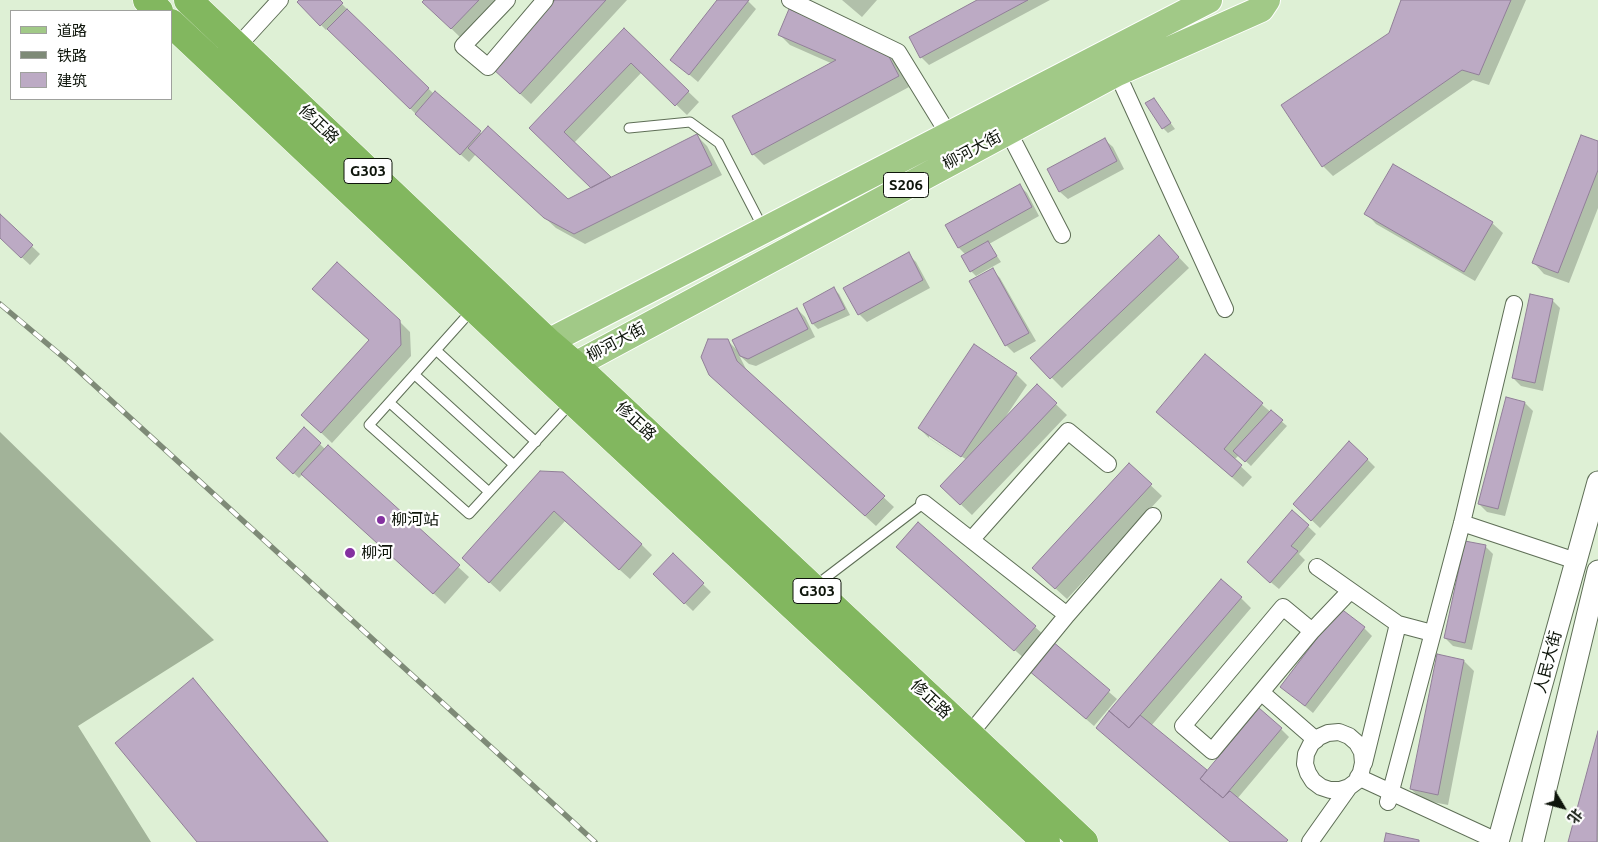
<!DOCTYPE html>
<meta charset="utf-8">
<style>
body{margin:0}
#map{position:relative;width:1598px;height:842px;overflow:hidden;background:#def0d5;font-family:Ubuntu,"Noto Sans SC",sans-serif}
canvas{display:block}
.legend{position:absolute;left:10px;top:10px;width:162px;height:90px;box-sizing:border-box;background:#fff;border:1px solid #9fa19d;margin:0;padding:6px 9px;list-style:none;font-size:15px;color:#0e150b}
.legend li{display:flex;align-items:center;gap:10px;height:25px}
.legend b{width:25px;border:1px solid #9fa19d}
.north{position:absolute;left:1538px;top:782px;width:50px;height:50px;-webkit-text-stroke:4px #fff;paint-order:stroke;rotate:127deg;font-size:14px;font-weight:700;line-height:20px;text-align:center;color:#0e150b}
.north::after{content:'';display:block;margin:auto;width:18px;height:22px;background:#0e150b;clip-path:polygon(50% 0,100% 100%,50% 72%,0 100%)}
</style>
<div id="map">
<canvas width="1598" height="842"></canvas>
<ul class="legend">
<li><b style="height:6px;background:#a1c987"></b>道路</li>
<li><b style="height:6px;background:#7e8a77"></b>铁路</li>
<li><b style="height:14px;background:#bcaac4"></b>建筑</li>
</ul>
<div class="north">北</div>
</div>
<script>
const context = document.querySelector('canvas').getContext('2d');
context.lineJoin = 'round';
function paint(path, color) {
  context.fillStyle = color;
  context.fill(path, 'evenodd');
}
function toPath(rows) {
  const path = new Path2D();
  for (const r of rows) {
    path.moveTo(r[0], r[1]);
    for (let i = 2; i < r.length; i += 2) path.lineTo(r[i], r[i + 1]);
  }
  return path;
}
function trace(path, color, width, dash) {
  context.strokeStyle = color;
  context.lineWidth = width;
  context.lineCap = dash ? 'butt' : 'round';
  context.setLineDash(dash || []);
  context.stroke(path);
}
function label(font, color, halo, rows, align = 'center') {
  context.font = font + ' Ubuntu,"Noto Sans SC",sans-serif';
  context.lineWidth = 4.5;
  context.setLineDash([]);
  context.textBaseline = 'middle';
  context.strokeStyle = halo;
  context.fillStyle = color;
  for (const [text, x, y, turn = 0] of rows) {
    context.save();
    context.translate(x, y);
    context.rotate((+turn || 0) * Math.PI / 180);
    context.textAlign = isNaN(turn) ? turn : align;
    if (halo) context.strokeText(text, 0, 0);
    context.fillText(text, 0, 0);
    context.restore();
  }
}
paint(toPath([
 [0,432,214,640,78,726,151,842,0,842]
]), '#a2b399');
paint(toPath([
 [301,0,338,0,347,9,346,10,434,94,435,93,482,134,568,201,593,188,541,138,624,30,699,102,687,115,642,72,574,143,611,179,697,136,707,146,722,175,585,244,556,228,476,154,469,162,424,122,328,28,326,30,298,2],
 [426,0,500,0,462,39,424,2],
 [556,0,627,0,531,104,504,79],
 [719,0,747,0,756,9,698,82,671,59],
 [842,0,877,0,862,17],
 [980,0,1050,0,929,65,921,57],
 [1403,0,1526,0,1489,85,1473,80,1333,176,1323,166,1390,34],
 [779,34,885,52,896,63,909,87,764,165,753,154,833,64,790,45],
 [1153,99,1175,129,1168,133,1163,128],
 [1105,140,1113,147,1124,169,1068,199,1060,192],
 [1598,143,1598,208,1569,283,1544,274,1534,263],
 [1019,185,1027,193,1039,216,989,244,1001,262,976,276,971,271,966,255,959,248,947,226],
 [1366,213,1492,223,1503,233,1475,281,1376,224],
 [0,216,40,254,30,265,0,237],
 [1170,248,1189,268,1062,388,1032,358],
 [908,254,916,262,930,288,867,322,859,314],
 [992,270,1000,278,1036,341,1014,353,1006,345,971,282],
 [834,289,839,294,850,315,818,329,813,324,805,305],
 [325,300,399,321,410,332,411,356,332,443,313,425,370,341],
 [1552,300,1560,308,1543,391,1521,386,1513,378],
 [797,309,805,317,815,337,756,366,749,364,739,355,747,371,894,507,876,526,721,385,727,340,738,351],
 [1205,356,1287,426,1251,466,1239,455,1234,460,1252,477,1243,487,1157,412],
 [1016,374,1027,385,1004,419,1037,386,1067,415,972,515,953,497,965,462,930,439,919,428],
 [929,435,967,460,965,462,929,438],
 [1507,398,1525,403,1533,411,1505,516,1487,512,1479,504],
 [304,429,325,449,328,447,469,577,445,604,303,474,299,478,277,458],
 [1367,459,1375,467,1320,528,1302,511],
 [1129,465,1162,496,1067,599,1044,578],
 [541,472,641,544,652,555,630,579,565,521,500,592,474,568],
 [1293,512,1316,534,1299,554,1305,560,1279,589,1256,570],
 [1485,546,1493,554,1472,650,1453,646,1445,638],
 [898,547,1035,627,1046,637,1026,660],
 [673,555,711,592,693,611,654,574],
 [1241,598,1251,608,1151,726,1207,772,1259,710,1281,729,1289,737,1237,799,1288,842,1230,842,1108,738],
 [1364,628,1372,636,1313,713,1282,687],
 [1052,643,1117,699,1094,726,1029,670],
 [1464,661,1474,671,1448,805,1422,800,1411,789],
 [193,680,203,690,329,842,199,842],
 [1598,736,1598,842,1570,842]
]), '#0003');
const building = toPath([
 [299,0,340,0,343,3,320,26,297,2,299,0],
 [424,0,479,0,451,29,422,2,424,0],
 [555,0,606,0,520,94,492,68,555,0],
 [717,0,749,0,689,75,670,60,717,0],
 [977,0,1028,0,920,58,909,37,977,0],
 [1401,0,1511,0,1479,75,1462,70,1322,167,1281,105,1389,33,1401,0],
 [347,9,429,88,410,109,327,29,347,9],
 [789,9,886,51,899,76,752,155,732,116,836,60,778,35,789,9],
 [624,28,689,91,675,106,631,63,564,132,611,177,591,188,529,128,624,28],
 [435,91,481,131,460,155,415,114,435,91],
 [1154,98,1171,123,1162,129,1145,103,1154,98],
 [488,126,568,199,697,134,712,165,574,234,544,218,468,148,488,126],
 [1581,135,1598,141,1598,170,1558,273,1532,263,1581,135],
 [1105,138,1117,161,1059,192,1047,169,1105,138],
 [1393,164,1493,222,1464,272,1364,214,1393,164],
 [1020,184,1032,207,958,248,945,225,1020,184],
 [0,214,33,245,21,258,0,238,0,214],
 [1159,235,1179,257,1050,379,1030,358,1159,235],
 [988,241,997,256,970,272,961,256,988,241],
 [909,252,923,280,858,315,843,288,909,252],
 [337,262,400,320,401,345,321,433,301,415,369,340,312,289,337,262],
 [993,268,1029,333,1005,346,969,281,993,268],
 [834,287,845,309,812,324,803,304,834,287],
 [1530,294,1553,299,1535,383,1512,378,1530,294],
 [797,308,808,329,748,359,740,356,732,340,797,308],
 [708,339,728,339,737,361,885,496,865,516,709,375,701,357,708,339],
 [974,344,1017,373,961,457,918,428,974,344],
 [1205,354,1263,403,1224,449,1242,465,1232,477,1156,412,1205,354],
 [1037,384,1057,403,960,505,940,486,1037,384],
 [1506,397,1525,402,1498,509,1478,504,1506,397],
 [1271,410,1283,420,1245,462,1233,451,1271,410],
 [304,427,321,443,293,474,276,458,304,427],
 [1349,441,1368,459,1311,521,1293,504,1349,441],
 [328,445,460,565,433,594,301,474,328,445],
 [1129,463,1152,484,1055,589,1032,568,1129,463],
 [540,471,563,472,642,544,619,570,554,511,489,583,462,558,540,471],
 [1292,510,1309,525,1291,546,1298,551,1270,583,1247,562,1292,510],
 [918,522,1036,626,1014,651,896,547,918,522],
 [1465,541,1486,545,1465,643,1444,638,1465,541],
 [673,553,704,583,684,604,653,574,673,553],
 [1221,579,1242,597,1129,728,1109,711,1221,579],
 [1340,608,1365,627,1305,706,1280,687,1340,608],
 [1052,641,1110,690,1086,719,1028,670,1052,641],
 [1437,654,1464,660,1438,795,1410,789,1437,654],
 [193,678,328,842,197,842,115,743,193,678],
 [1259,708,1282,728,1223,798,1200,779,1259,708],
 [1109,711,1129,728,1140,715,1207,770,1200,779,1223,798,1230,791,1288,840,1286,842,1230,842,1096,728,1109,711],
 [1598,731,1597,842,1568,842,1598,731],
 [1386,833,1419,840,1419,842,1384,842,1386,833]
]);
paint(building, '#bcaac4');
trace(building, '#917f98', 1);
const service = toPath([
 [629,128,690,122,719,143,763,228],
 [472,310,369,425,469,514,571,403],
 [437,351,536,442],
 [415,375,514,465],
 [390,403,489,492],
 [815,586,924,503]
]);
const minor = toPath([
 [507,0,463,46,488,67,545,0],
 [790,0,898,52,949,135],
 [237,47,280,0],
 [1117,73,1225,309],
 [1008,131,1062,235],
 [924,503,1067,615,1153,516],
 [1462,523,1576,561],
 [972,539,1068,431,1108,464],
 [1317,567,1398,624,1432,633],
 [1312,631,1283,607,1183,726,1212,751,1312,631,1350,591],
 [1262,693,1316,740],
 [969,735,1067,615],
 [1364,763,1398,624],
 [1358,777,1499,842],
 [1388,802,1462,523,1514,304],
 [1310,842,1349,787,1357,781,1361,772,1363,763,1362,752,1357,743,1349,736,1339,732,1328,733,1319,737,1311,744,1306,754,1305,764,1308,773,1313,781,1321,787,1330,790,1340,790,1349,787]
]);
const tertiary = toPath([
 [1498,842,1598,482],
 [1533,842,1598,571]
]);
const primary = toPath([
 [532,353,548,342,1209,0],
 [547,377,575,365,1117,73,1261,9,1267,0]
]);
const trunk = toPath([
 [147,0,159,11],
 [188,0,548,342,575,365,1084,842],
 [171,23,547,377,1046,842]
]);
trace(service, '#5e6e56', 11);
trace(minor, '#5e6e56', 18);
trace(tertiary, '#5e6e56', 23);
trace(primary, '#fff', 28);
trace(trunk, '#fff', 29);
trace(service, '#fff', 9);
trace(minor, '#fff', 16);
trace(tertiary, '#fff', 21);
trace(primary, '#a1c987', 26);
trace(trunk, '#82b75f', 28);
const rail = toPath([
 [0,304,69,362,595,842]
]);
trace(rail, '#7e8a77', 5.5);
trace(rail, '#fff', 4, [11]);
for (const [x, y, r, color] of [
 [381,520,5,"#8431a0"],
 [350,553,6,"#8431a0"]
]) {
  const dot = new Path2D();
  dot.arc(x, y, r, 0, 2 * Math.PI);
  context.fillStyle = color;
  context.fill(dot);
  trace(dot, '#fff', 2);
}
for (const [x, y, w] of [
 [368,171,48],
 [906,185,45],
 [817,591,48]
]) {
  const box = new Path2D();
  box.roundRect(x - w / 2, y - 12.5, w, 25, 4);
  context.fillStyle = '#fff';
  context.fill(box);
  trace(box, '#0e150b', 1);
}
label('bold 15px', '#0e150b', null, [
 ["G303",368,171],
 ["S206",906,185],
 ["G303",817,591]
]);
label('16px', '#0e150b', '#fff', [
 ["修正路",319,124,44],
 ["柳河大街",972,150,-28],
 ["柳河大街",616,342,-28],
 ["修正路",636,421,43],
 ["人民大街",1548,662,-75],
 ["修正路",931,699,43]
]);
label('16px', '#0e150b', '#fff', [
 ["柳河站",391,520],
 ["柳河",361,553]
], 'left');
</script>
